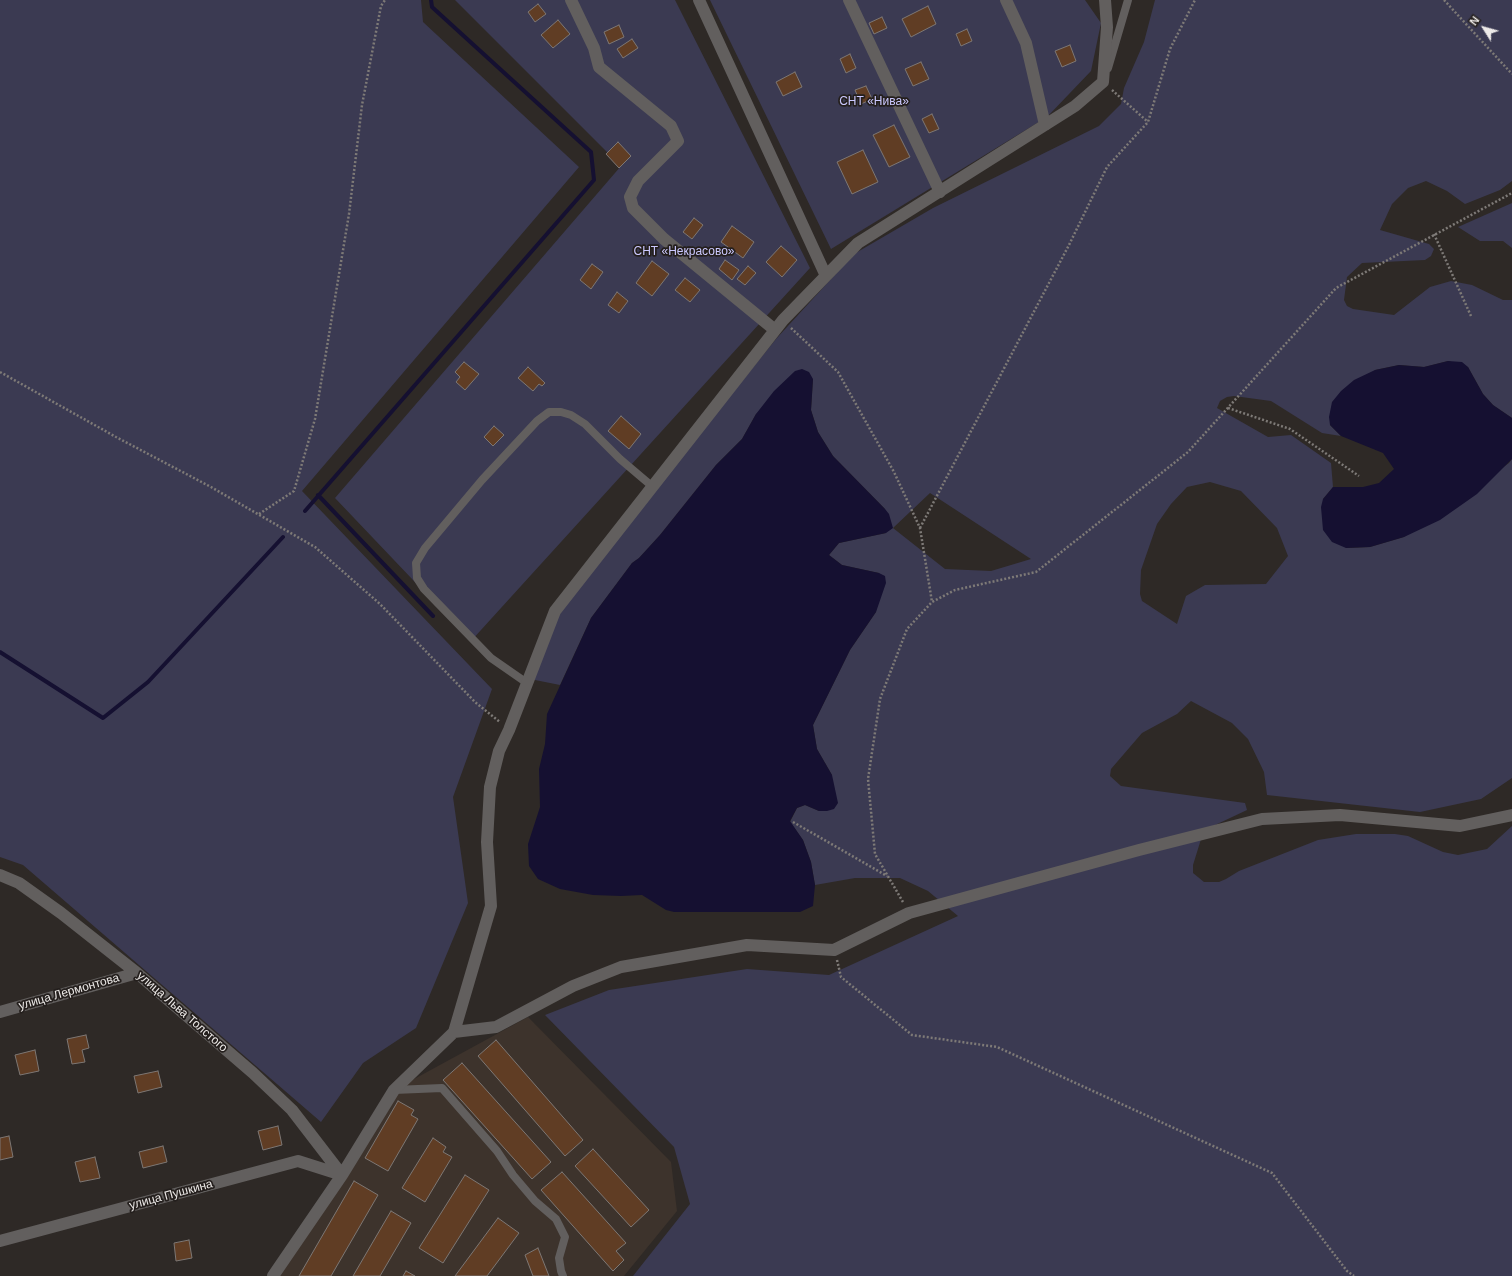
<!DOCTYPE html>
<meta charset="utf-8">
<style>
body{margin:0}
#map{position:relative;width:1512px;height:1276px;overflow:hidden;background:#2e2926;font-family:Arial,sans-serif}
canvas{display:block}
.north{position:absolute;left:1464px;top:8px;width:40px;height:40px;-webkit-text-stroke:3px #241f1d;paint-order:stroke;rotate:307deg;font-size:11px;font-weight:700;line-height:16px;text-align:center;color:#edeae8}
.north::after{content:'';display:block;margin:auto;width:14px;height:18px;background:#edeae8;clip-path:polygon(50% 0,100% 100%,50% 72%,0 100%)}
</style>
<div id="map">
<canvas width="1512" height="1276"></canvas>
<div class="north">N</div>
</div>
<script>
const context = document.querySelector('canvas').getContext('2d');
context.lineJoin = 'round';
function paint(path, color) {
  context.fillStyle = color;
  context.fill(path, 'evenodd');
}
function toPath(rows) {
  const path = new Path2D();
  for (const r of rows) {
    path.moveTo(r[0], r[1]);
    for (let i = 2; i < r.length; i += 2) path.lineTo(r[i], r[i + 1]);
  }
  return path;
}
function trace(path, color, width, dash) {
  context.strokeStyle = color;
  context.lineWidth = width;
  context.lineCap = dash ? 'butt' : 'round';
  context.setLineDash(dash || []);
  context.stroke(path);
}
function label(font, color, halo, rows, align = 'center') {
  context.font = font + ' Arial,sans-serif';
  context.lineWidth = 3.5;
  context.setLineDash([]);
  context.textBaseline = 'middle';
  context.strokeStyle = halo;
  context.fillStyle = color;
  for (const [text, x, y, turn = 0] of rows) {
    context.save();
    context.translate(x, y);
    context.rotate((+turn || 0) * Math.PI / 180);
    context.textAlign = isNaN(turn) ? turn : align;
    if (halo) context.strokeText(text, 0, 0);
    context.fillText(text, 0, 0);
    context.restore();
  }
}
paint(toPath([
 [528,1017,671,1162,677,1211,624,1276,278,1276,394,1090]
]), '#3d332c');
paint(toPath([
 [0,0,421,0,423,22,579,167,302,491,492,689,453,797,468,903,416,1028,363,1063,321,1122,23,865,0,857],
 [455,0,675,0,810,268,471,641,335,498,621,166],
 [710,0,1085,0,1101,23,1091,71,1047,117,831,249],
 [1155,0,1512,0,1512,181,1500,190,1465,204,1447,191,1426,181,1408,188,1392,204,1380,230,1429,244,1434,249,1431,256,1425,260,1362,263,1347,277,1344,300,1347,306,1353,309,1394,315,1430,287,1451,281,1472,285,1503,300,1512,300,1512,418,1493,405,1483,394,1468,367,1448,361,1424,367,1399,365,1375,370,1330,425,1341,436,1322,433,1271,401,1234,396,1227,397,1220,401,1217,408,1268,437,1291,435,1331,463,1333,487,1323,499,1346,548,1370,547,1404,537,1509,463,1512,459,1512,778,1481,799,1420,812,1267,795,1264,772,1248,739,1232,723,1191,701,1177,714,1142,733,1111,769,1110,776,1121,786,1245,803,1247,810,1213,826,1202,836,1193,865,1193,873,1204,882,1219,882,1226,879,1239,871,1318,840,1356,834,1395,834,1408,836,1443,852,1458,855,1487,849,1512,826,1512,1276,633,1276,690,1204,674,1147,545,1015,609,990,747,969,829,975,958,916,928,891,900,878,855,878,815,885,811,862,803,840,790,822,797,808,805,805,819,811,832,775,817,749,813,725,850,650,876,612,879,573,842,565,829,555,839,543,886,533,885,509,833,456,818,432,811,410,813,379,756,414,742,439,716,465,660,535,639,558,632,563,591,618,560,685,525,678,566,598,776,339,854,254,933,208,1099,126,1121,104,1124,88,1144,42],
 [1210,482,1241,491,1277,528,1288,556,1266,584,1205,585,1186,596,1177,624,1142,601,1140,594,1141,570,1157,524,1171,504,1187,487],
 [930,493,1031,559,991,571,945,569,893,528],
 [1512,203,1512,248,1503,241,1480,241,1458,227]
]), '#3b3a52');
paint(toPath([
 [1448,361,1462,362,1468,367,1483,394,1493,405,1512,418,1512,459,1477,494,1440,520,1404,537,1370,547,1346,548,1332,542,1323,530,1321,507,1323,499,1333,487,1363,487,1379,483,1394,469,1383,453,1341,436,1330,425,1329,417,1332,402,1341,391,1354,380,1375,370,1399,365,1424,367],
 [802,369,809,372,813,379,811,410,818,432,833,456,885,509,889,514,893,528,886,533,839,543,829,555,842,565,879,573,885,576,886,583,876,612,850,650,813,725,817,749,832,775,838,803,834,809,827,811,819,811,805,805,797,808,790,821,803,840,811,862,815,885,813,906,800,912,674,912,666,910,642,895,621,896,593,895,560,889,538,879,529,866,528,844,540,807,539,769,545,744,547,714,591,618,632,563,639,558,660,535,716,465,742,439,756,414,774,391,795,371]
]), '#151031');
trace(toPath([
 [318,495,433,616],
 [305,511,594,180,591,152,432,7,431,0],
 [0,652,103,718,148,682,283,537]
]), '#151031', 4);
const building = toPath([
 [538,4,546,14,535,22,528,12,538,4],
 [928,6,936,24,911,37,902,19,928,6],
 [882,17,887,28,874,34,869,23,882,17],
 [558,20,570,34,553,48,541,35,558,20],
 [619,25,624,37,609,44,604,32,619,25],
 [967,29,972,41,961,46,956,34,967,29],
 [632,39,638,48,623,58,617,49,632,39],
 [1070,45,1076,61,1062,67,1055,51,1070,45],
 [850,54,856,68,846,73,840,59,850,54],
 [921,62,929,79,913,86,905,69,921,62],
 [795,72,802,87,783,96,776,82,795,72],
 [866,86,872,99,861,104,855,90,866,86],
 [932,114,939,129,929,133,922,119,932,114],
 [894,125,910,157,889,167,873,135,894,125],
 [618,142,631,156,619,168,606,154,618,142],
 [863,150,878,182,852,194,837,162,863,150],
 [694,218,703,225,692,239,683,232,694,218],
 [732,226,754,242,743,258,721,242,732,226],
 [781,246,797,260,782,277,766,262,781,246],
 [725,260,739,270,732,280,719,269,725,260],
 [652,261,669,274,652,296,636,283,652,261],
 [592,264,603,272,591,289,580,280,592,264],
 [748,266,756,273,745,285,737,279,748,266],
 [685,278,700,290,690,302,675,290,685,278],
 [617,292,628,301,619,313,608,305,617,292],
 [464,362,479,374,465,390,456,382,460,377,455,372,464,362],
 [528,367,545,383,542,386,539,384,533,391,518,378,528,367],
 [621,416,641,434,629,449,608,431,621,416],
 [494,426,504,435,493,446,484,437,494,426],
 [86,1035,89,1048,82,1050,85,1062,72,1064,67,1039,86,1035],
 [496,1040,583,1140,565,1156,478,1056,496,1040],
 [35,1050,39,1071,20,1075,15,1055,35,1050],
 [462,1063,551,1162,532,1179,443,1080,462,1063],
 [158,1071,162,1087,138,1093,134,1076,158,1071],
 [398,1101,414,1110,411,1115,418,1119,388,1171,365,1158,398,1101],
 [278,1126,282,1145,263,1150,258,1131,278,1126],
 [9,1136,13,1157,0,1160,0,1138,9,1136],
 [433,1138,446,1147,443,1152,452,1157,425,1202,402,1188,433,1138],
 [163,1146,167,1162,143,1168,139,1152,163,1146],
 [593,1149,649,1210,631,1227,575,1166,593,1149],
 [95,1157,100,1178,80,1182,75,1162,95,1157],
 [562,1172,626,1243,616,1251,624,1260,613,1271,541,1190,562,1172],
 [465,1175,489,1190,443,1263,419,1248,465,1175],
 [354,1181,378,1195,331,1276,299,1276,354,1181],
 [391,1211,411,1223,380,1276,353,1276,391,1211],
 [498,1218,519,1233,487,1276,455,1276,498,1218],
 [189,1240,192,1258,176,1261,174,1243,189,1240],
 [538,1248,549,1276,533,1276,525,1255,538,1248],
 [406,1271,415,1276,403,1276,406,1271]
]);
paint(building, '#603d24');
trace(building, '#7d7774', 1);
trace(toPath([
 [1444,0,1512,74],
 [1112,90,1148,122],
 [1434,234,1471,316],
 [791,328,838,372,894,472,920,528,932,602],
 [0,372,116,437,211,487,315,547,380,604,475,702,500,722],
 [1228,408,1290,429,1359,476],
 [259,514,294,491,315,419,349,214,362,105,381,6,385,0],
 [920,528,1069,245,1107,167,1148,122,1170,49,1195,0],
 [793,822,887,876],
 [903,902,875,854,868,779,880,699,907,629,932,602,955,590,1036,572,1188,452,1336,288,1512,193],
 [837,960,841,977,912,1035,997,1047,1272,1173,1347,1271,1354,1276]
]), '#7e7a77', 2.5, [2, 2]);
trace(toPath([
 [1108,68,1128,0],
 [527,683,491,658,424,589,417,578,416,563,425,548,482,480,537,421,549,412,561,412,571,415,585,424,620,459,653,487],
 [394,1090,442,1088,497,1151,513,1175,535,1201,556,1219,565,1237,559,1258,561,1271,563,1276]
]), '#625f5e', 8);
trace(toPath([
 [571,0,594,48,599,67,671,126,678,141,638,181,630,197,633,208,664,239,775,330],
 [699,0,826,276],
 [849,0,940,192],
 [1006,0,1026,43,1045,125],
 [0,875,19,883,61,913,137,973,253,1073,292,1110,342,1175],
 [0,1012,137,973],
 [454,1032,491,906,487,842,490,787,499,751,509,730,555,611,783,320,858,243,1075,106,1103,82,1107,27,1105,0],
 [0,1241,298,1161,342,1175],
 [273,1276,342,1175,394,1090,454,1032,496,1027,573,986,621,967,747,945,834,950,909,913,1139,850,1262,819,1340,815,1460,826,1512,815]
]), '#625f5e', 12);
label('12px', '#ccc9ff', '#241f1d', [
 ["СНТ «Нива»",874,102],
 ["СНТ «Некрасово»",684,252]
]);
label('12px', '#edeae8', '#241f1d', [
 ["улица Лермонтова",69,992,-16],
 ["улица Льва Толстого",182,1012,41],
 ["улица Пушкина",171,1195,-15]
]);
</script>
